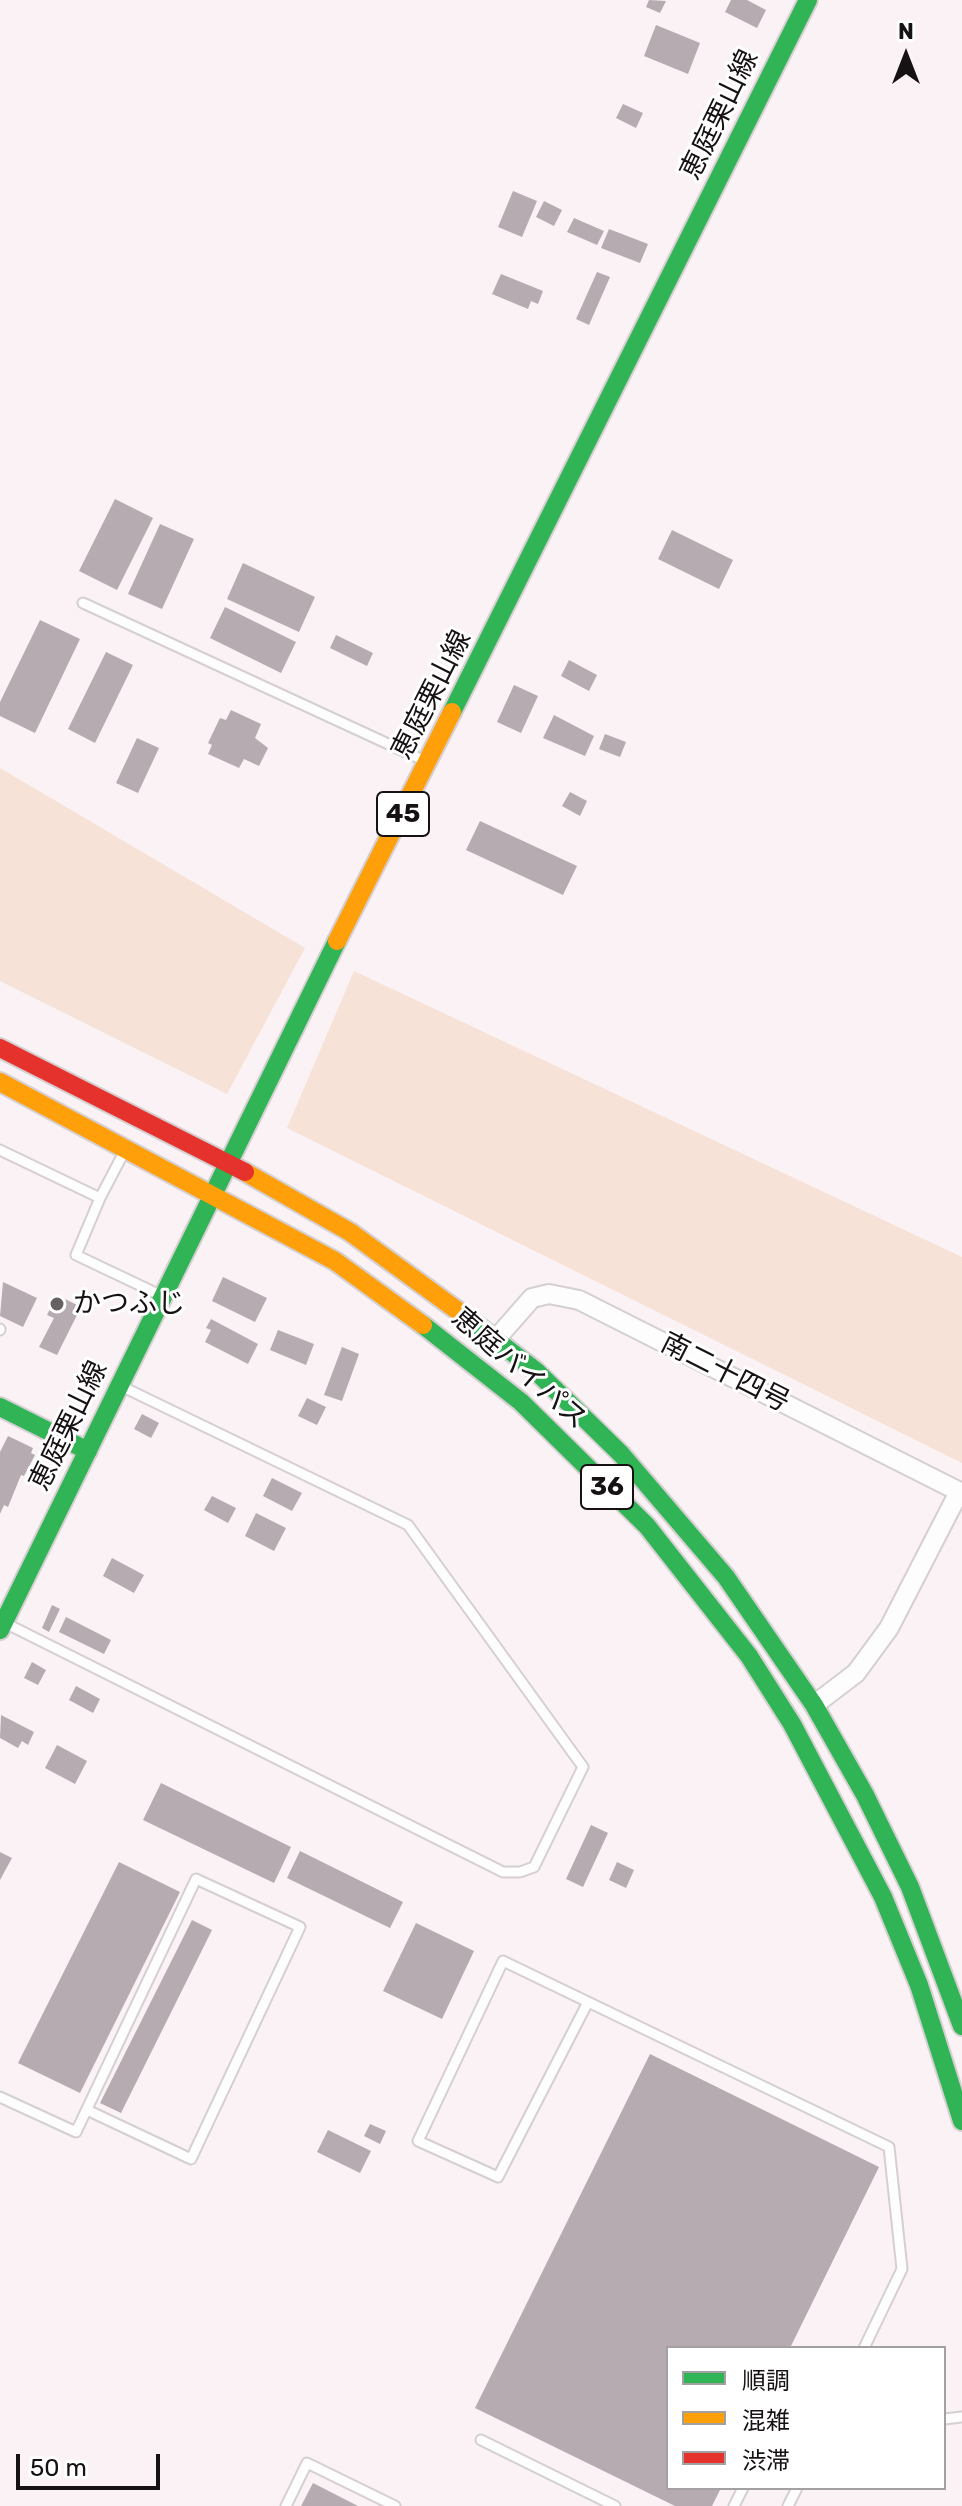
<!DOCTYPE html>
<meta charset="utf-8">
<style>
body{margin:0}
#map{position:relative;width:962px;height:2506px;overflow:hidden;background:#faf2f4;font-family:Rubik,"Noto Sans JP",sans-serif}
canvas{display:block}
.legend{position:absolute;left:666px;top:2346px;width:280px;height:144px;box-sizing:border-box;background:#fff;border:2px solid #a2a0a1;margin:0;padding:10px 14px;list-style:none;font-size:24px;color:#161113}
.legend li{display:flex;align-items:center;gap:16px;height:40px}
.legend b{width:40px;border:2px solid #a2a0a1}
.north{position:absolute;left:866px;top:16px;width:80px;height:80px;-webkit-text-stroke:6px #fff;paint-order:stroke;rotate:0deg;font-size:22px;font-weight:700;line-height:32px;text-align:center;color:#161113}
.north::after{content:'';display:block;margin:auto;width:28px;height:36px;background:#161113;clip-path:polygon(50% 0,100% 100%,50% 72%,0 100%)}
.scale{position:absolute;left:16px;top:2454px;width:144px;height:36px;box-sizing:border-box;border:4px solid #161113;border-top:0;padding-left:10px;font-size:24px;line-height:28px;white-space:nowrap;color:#161113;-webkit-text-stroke:6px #fff;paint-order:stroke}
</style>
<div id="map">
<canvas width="962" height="2506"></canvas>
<ul class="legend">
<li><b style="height:10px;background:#30b455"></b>順調</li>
<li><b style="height:10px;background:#ff9f0a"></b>混雑</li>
<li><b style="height:10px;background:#e5322d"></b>渋滞</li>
</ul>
<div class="north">N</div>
<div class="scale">50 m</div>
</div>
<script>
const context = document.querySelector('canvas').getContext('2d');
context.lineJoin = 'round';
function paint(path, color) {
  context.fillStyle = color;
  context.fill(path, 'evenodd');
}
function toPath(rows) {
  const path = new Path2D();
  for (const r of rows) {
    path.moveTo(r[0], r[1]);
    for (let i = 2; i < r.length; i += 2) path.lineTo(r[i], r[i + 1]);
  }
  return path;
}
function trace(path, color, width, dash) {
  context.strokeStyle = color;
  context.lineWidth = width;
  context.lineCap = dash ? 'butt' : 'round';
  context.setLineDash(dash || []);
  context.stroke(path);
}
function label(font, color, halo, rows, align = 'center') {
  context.font = font + ' Rubik,"Noto Sans JP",sans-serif';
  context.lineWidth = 6;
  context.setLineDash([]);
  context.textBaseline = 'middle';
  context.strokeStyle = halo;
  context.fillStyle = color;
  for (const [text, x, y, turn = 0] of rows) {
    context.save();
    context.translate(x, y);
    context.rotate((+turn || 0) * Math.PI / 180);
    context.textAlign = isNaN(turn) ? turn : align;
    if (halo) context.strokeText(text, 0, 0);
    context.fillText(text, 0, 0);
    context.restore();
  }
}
paint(toPath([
 [0,768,305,948,227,1094,0,981],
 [354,971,962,1257,962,1463,287,1128]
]), '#f6e2d7');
paint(toPath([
 [649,0,666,1,660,13,646,7],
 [731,0,747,0,766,10,757,28,725,12],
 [656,25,700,43,688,74,644,56],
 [623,104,643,113,636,128,616,118],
 [513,191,537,201,522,237,498,227],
 [544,201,562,210,554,226,536,217],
 [574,218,604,231,597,245,567,232],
 [609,229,648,244,640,263,601,248],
 [597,272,610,277,589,325,576,319],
 [501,274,543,291,538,304,531,301,528,309,492,294],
 [115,499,153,518,117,590,79,571],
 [160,524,194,539,162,609,128,594],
 [672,530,733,560,719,589,658,559],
 [243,563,315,597,299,632,227,599],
 [225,607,296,642,281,673,210,638],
 [40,620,80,639,35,733,0,716,0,702],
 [336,635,373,653,367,666,330,648],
 [106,652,133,665,95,743,68,729],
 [569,660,597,675,589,691,561,676],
 [514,685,538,696,521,733,497,722],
 [231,710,261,724,255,738,268,748,259,766,244,759,239,768,208,754,212,745,208,743,220,718,226,720],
 [554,715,594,736,585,756,543,738],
 [605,734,626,742,620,757,599,749],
 [137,738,159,748,138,793,116,783],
 [570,792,587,801,580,816,562,806],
 [480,821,577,866,563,895,466,850],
 [223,1277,267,1298,255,1322,212,1301],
 [3,1282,37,1298,23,1327,0,1316],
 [57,1295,81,1307,57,1355,39,1347,54,1318,47,1315],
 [211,1319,258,1344,248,1364,205,1342,211,1330,206,1328],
 [278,1330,314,1344,306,1365,270,1350],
 [342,1347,359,1354,342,1401,324,1395],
 [307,1398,326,1407,317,1425,298,1416],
 [142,1414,159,1423,151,1438,134,1429],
 [8,1436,33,1448,31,1453,35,1455,24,1476,21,1475,8,1507,4,1505,0,1514,0,1452],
 [272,1478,302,1493,292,1511,263,1496],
 [212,1496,236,1508,228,1523,204,1510],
 [256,1513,286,1528,274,1551,245,1536],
 [112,1558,144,1575,134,1593,103,1576],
 [52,1605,60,1609,49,1632,42,1628],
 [66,1617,111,1640,104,1654,59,1632],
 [32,1662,46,1670,38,1685,24,1678],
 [76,1686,100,1699,93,1713,69,1700],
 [1,1715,34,1732,28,1745,22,1741,18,1748,0,1738],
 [57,1745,87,1761,75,1784,45,1768],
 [161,1783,291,1847,274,1883,143,1820],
 [591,1825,608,1833,583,1887,566,1879],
 [300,1851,403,1902,390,1928,287,1878],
 [0,1852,12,1858,0,1880],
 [119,1862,180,1892,80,2093,18,2063],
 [617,1862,634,1870,626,1888,609,1880],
 [192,1920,212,1930,121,2113,100,2103],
 [416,1923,474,1951,442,2019,383,1991],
 [650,2054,879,2167,790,2348,668,2348,668,2488,721,2488,712,2506,675,2506,475,2408],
 [370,2124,386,2131,380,2144,364,2136],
 [328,2130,371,2151,360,2173,317,2152],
 [313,2483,358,2506,301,2506]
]), '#b6abb1');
const lane = toPath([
 [83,603,425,761],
 [0,1150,100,1198,123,1154],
 [100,1198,76,1255,158,1294],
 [0,1330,0,1329],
 [7,1624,503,1872,520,1872,534,1867,583,1767,408,1525,123,1387],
 [588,2002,498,2177,418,2141,503,1961,889,2147,902,2269,864,2348],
 [0,2097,76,2132,196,1879,300,1927,191,2159,87,2110],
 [944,2419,962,2417],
 [481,2440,615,2506],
 [286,2506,307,2463,395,2506],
 [734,2506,743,2488],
 [788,2506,797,2488]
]);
const street = toPath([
 [496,1339,532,1298,549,1294,579,1300,962,1493],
 [814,1705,856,1673,889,1628,959,1492]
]);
const fast = toPath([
 [452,712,808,0],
 [469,1319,536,1371,621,1454,726,1577,814,1705,865,1795,910,1887,962,2026],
 [423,1325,521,1402,647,1526,749,1656,792,1724,883,1897,919,1985,962,2121],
 [0,1407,88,1451],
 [0,1630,337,941]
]);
const slow = toPath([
 [337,941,452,712],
 [0,1082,335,1261,423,1325],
 [245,1172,350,1232,469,1319]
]);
const jam = toPath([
 [0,1048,245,1172]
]);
trace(lane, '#d5cfd1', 13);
trace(street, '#d5cfd1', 22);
trace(fast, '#d5cfd1', 22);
trace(slow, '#d5cfd1', 22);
trace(jam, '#d5cfd1', 22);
trace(lane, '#fefdfd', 9);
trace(street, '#fefdfd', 18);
trace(fast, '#30b455', 18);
trace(slow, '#ff9f0a', 18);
trace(jam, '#e5322d', 18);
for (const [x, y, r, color] of [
 [57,1304,8,"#666062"]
]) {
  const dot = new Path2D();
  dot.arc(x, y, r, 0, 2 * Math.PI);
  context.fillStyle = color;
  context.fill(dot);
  trace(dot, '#fff', 3);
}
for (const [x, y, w] of [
 [403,814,52],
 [607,1487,52]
]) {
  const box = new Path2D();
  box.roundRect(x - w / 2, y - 22, w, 44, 6);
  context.fillStyle = '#fff';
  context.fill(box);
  trace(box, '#161113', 2);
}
label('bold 26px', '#161113', null, [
 ["45",403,814],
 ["36",607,1487]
]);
label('28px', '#161113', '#fff', [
 ["恵庭栗山線",720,115,-64],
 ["恵庭栗山線",432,695,-63],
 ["恵庭バイパス",519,1369,41],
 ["南二十四号",725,1373,27],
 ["恵庭栗山線",69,1426,-64]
]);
label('28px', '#161113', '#fff', [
 ["かつふじ",73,1304]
], 'left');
</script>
